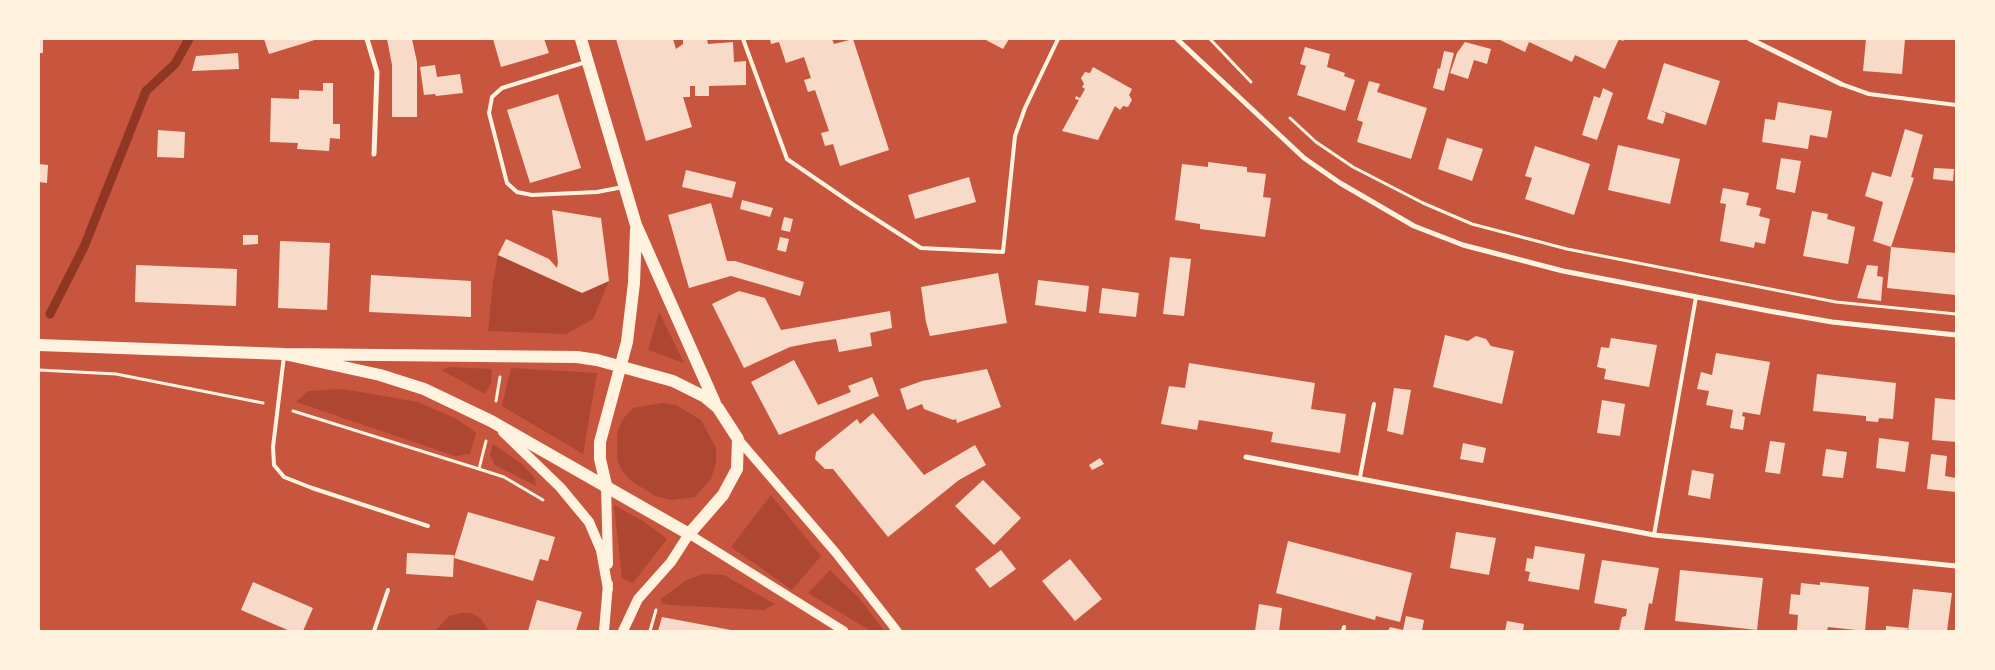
<!DOCTYPE html>
<style>
body{margin:0}
#map{position:relative;width:1995px;height:670px;overflow:hidden;background:#c8553d;font-family:"Fira Sans Condensed",sans-serif}
canvas{display:block}
.frame{position:absolute;inset:0;border:40px solid #fff3e0;pointer-events:none}
</style>
<div id="map">
<canvas width="1995" height="670"></canvas>
<div class="frame"></div>
</div>
<script>
const context = document.querySelector('canvas').getContext('2d');
context.lineJoin = 'round';
function paint(path, color) {
  context.fillStyle = color;
  context.fill(path, 'evenodd');
}
function toPath(rows) {
  const path = new Path2D();
  for (const r of rows) {
    path.moveTo(r[0], r[1]);
    for (let i = 2; i < r.length; i += 2) path.lineTo(r[i], r[i + 1]);
  }
  return path;
}
function trace(path, color, width, dash) {
  context.strokeStyle = color;
  context.lineWidth = width;
  context.lineCap = dash ? 'butt' : 'round';
  context.setLineDash(dash || []);
  context.stroke(path);
}
paint(toPath([
 [498,255,582,293,609,281,593,319,566,334,488,331,493,282],
 [659,312,684,363,648,350],
 [450,367,492,369,491,383,485,394,441,370],
 [511,368,597,373,583,454,502,406],
 [343,389,418,402,457,419,476,433,470,454,455,456,296,402,308,391],
 [662,403,676,405,701,420,716,448,716,463,711,479,695,497,672,500,655,496,630,480,622,471,617,459,617,433,623,419,633,408],
 [493,444,522,464,534,477,536,486,495,465,490,455],
 [771,495,821,556,792,590,731,547],
 [614,505,643,521,667,539,633,583,622,578],
 [830,570,860,599,884,631,871,631,808,593],
 [702,574,724,575,775,604,764,610,669,605,661,603,661,599,685,581],
 [462,613,471,613,480,618,489,631,435,631,449,616]
]), '#ae4732');
trace(toPath([
 [50,314,84,247,146,91,175,64,189,39]
]), '#8f3625', 9);
paint(toPath([
 [39,39,43,39,43,53,39,53],
 [264,39,318,39,269,54],
 [387,39,412,39,417,62,417,117,392,117,392,65],
 [493,39,544,39,549,53,501,67],
 [616,39,673,39,676,49,683,44,683,39,707,39,708,44,733,42,734,62,746,61,746,85,709,86,709,96,695,96,695,86,690,86,690,97,683,97,692,127,646,141],
 [770,39,832,39,834,44,853,39,889,150,840,166,833,144,825,146,821,133,829,131,815,90,808,92,804,80,811,78,804,57,786,63,779,42,771,44],
 [984,39,1009,39,1003,49],
 [1498,39,1625,39,1623,41,1619,39,1605,69,1575,55,1572,62,1529,42,1525,52],
 [1866,39,1905,39,1902,74,1863,71],
 [1465,42,1491,49,1487,64,1474,60,1468,79,1450,73,1457,53],
 [1305,47,1330,54,1327,67,1345,73,1344,76,1355,80,1345,111,1297,95,1306,66,1300,64],
 [1444,51,1454,53,1444,91,1433,88,1438,68,1440,69],
 [238,53,239,69,192,71,196,56],
 [1664,63,1720,81,1706,125,1659,110,1666,113,1663,124,1647,119],
 [435,65,437,77,460,74,463,93,436,96,435,94,424,95,420,67],
 [1093,67,1132,89,1129,95,1132,100,1128,107,1123,106,1120,110,1115,106,1098,140,1062,131,1079,100,1075,99,1076,96,1080,98,1085,89,1082,87,1084,84,1081,78,1085,72,1090,73],
 [1369,81,1380,84,1377,92,1427,108,1411,159,1357,142,1363,122,1357,120],
 [323,83,333,83,333,124,340,124,340,139,330,138,329,151,297,149,298,143,270,142,271,98,299,99,299,90,323,91],
 [1603,88,1613,93,1597,140,1582,135,1594,96,1600,98],
 [558,94,581,168,530,183,507,110],
 [1778,102,1832,111,1827,138,1810,135,1808,149,1762,142,1765,119,1775,120],
 [1905,129,1923,135,1911,177,1914,178,1891,247,1873,241,1883,202,1865,196,1872,172,1891,177],
 [158,130,185,132,184,158,157,157],
 [1447,138,1483,149,1472,181,1438,169],
 [1618,145,1680,159,1670,204,1608,190],
 [1535,146,1590,164,1574,215,1525,199,1532,178,1525,176],
 [1781,158,1801,161,1795,193,1776,189],
 [1208,162,1247,167,1247,172,1266,174,1263,197,1271,198,1265,237,1200,229,1200,224,1175,220,1182,164,1208,167],
 [39,164,48,165,47,183,39,182],
 [1934,168,1954,169,1953,181,1933,179],
 [686,170,736,182,732,198,682,187],
 [969,177,976,202,915,219,908,195],
 [1723,188,1749,193,1746,205,1761,208,1759,216,1770,219,1765,244,1755,242,1754,248,1720,241,1726,204,1720,203],
 [742,200,773,208,770,217,740,209],
 [711,203,727,261,735,261,804,282,800,296,731,276,689,288,668,215],
 [552,210,601,218,609,281,582,293,498,255,506,239,549,259,557,268,558,262],
 [1812,211,1828,214,1827,219,1855,227,1848,264,1803,256],
 [784,217,793,219,790,232,781,230],
 [243,235,258,235,258,244,243,245],
 [780,237,789,239,786,252,777,250],
 [280,241,330,243,327,310,278,308],
 [1891,247,1956,253,1956,295,1887,288],
 [1170,257,1191,259,1184,316,1163,314],
 [136,265,237,269,236,306,135,302],
 [1867,265,1878,266,1877,276,1883,277,1881,301,1857,298],
 [998,273,1007,323,930,336,926,322,921,287],
 [371,275,471,281,471,317,369,312],
 [1038,280,1089,286,1086,312,1035,305],
 [1102,288,1139,293,1136,317,1099,313],
 [739,291,765,298,781,330,890,311,892,328,870,333,872,346,839,352,836,339,815,342,790,347,744,368,712,304],
 [1445,335,1468,341,1476,336,1486,339,1491,346,1514,351,1502,404,1433,387],
 [1611,338,1657,345,1649,387,1604,379,1606,369,1597,367,1601,347,1609,348],
 [1716,353,1770,362,1760,415,1743,412,1742,416,1745,417,1743,430,1730,428,1733,410,1706,405,1709,391,1697,389,1701,372,1712,375],
 [794,360,818,405,851,392,848,386,872,377,879,396,779,435,751,382],
 [1189,363,1315,383,1311,409,1346,414,1340,453,1271,442,1273,432,1199,420,1197,430,1161,424,1169,386,1185,388],
 [987,369,1001,407,957,423,956,419,953,420,924,409,922,404,907,410,900,389,922,381],
 [1817,374,1896,383,1893,419,1879,418,1878,422,1866,421,1866,416,1813,411],
 [1394,388,1411,390,1403,435,1387,431],
 [1935,398,1956,400,1956,442,1932,440],
 [1602,400,1625,404,1620,436,1597,433],
 [873,413,924,475,975,445,986,465,959,480,888,537,833,469,825,469,815,459,816,452,857,419,860,424],
 [1879,438,1909,442,1905,472,1876,468],
 [1770,441,1785,443,1780,474,1765,472],
 [1463,443,1486,448,1483,463,1460,459],
 [1826,449,1847,452,1843,478,1822,476],
 [1931,454,1947,456,1945,476,1956,478,1956,492,1927,489],
 [1100,458,1104,464,1092,470,1089,465],
 [1692,470,1714,474,1710,499,1688,495],
 [983,480,1021,518,994,545,955,506],
 [468,512,555,537,548,561,540,559,533,581,454,558],
 [1456,532,1496,538,1489,575,1450,568],
 [1288,541,1412,573,1400,622,1376,616,1375,620,1276,593],
 [1535,546,1585,554,1579,590,1528,581,1530,572,1525,571,1527,558,1533,559],
 [1001,550,1016,569,990,588,975,569],
 [407,553,454,555,453,577,406,574],
 [1070,559,1102,599,1075,621,1042,581],
 [1602,560,1659,568,1652,604,1649,603,1644,631,1619,631,1622,617,1626,616,1627,609,1594,603],
 [1680,570,1763,578,1757,630,1675,621],
 [253,582,313,608,303,631,290,631,241,610],
 [1820,582,1869,587,1865,631,1828,627,1827,631,1797,631,1798,615,1789,614,1791,594,1800,595,1801,583,1820,585],
 [1913,589,1952,593,1947,631,1908,631],
 [537,600,582,612,576,631,528,631],
 [1259,604,1282,608,1279,631,1255,631],
 [1406,616,1424,620,1422,631,1388,631,1390,627,1403,630],
 [662,617,731,630,731,631,658,631],
 [1507,621,1524,624,1523,631,1505,631],
 [1886,626,1908,628,1907,631,1886,631]
]), '#f7dbc8');
trace(toPath([
 [1210,39,1251,82],
 [1290,118,1316,142,1353,167,1423,203,1472,224,1567,249,1836,302,1956,314],
 [39,370,116,374,263,403],
 [496,401,500,377],
 [293,411,479,469],
 [486,441,479,469,504,477,543,500],
 [650,631,656,610]
]), '#fff3e0', 3);
trace(toPath([
 [743,39,787,159,854,205,921,248,1003,252,1015,136,1025,108,1058,39],
 [586,62,502,88,492,97,489,113,507,183,517,192,532,195,597,192,623,187],
 [1841,84,1869,94,1956,105],
 [284,356,273,447,274,465,284,477,312,488,428,526],
 [1360,477,1374,404],
 [1654,535,1696,297],
 [374,631,388,590],
 [1343,631,1344,627]
]), '#fff3e0', 4);
trace(toPath([
 [367,39,377,72,374,154],
 [1177,39,1304,158,1340,183,1414,226,1463,245,1563,271,1769,311,1832,322,1956,335],
 [1750,39,1841,84],
 [1246,457,1654,535,1956,566]
]), '#fff3e0', 5);
trace(toPath([
 [738,439,836,553,897,631],
 [689,534,844,631]
]), '#fff3e0', 9);
trace(toPath([
 [503,432,560,487,589,522,601,550,608,589],
 [606,485,608,564],
 [604,631,608,584],
 [623,631,638,599,671,562,689,534]
]), '#fff3e0', 10);
trace(toPath([
 [581,39,636,225,715,403],
 [39,345,284,354,577,357,597,360,673,381,705,397,718,408,738,439,737,469,723,495,689,534,491,421,424,389,380,375,284,354],
 [606,485,600,459,600,442,627,342,634,283,636,230]
]), '#fff3e0', 12);
</script>
